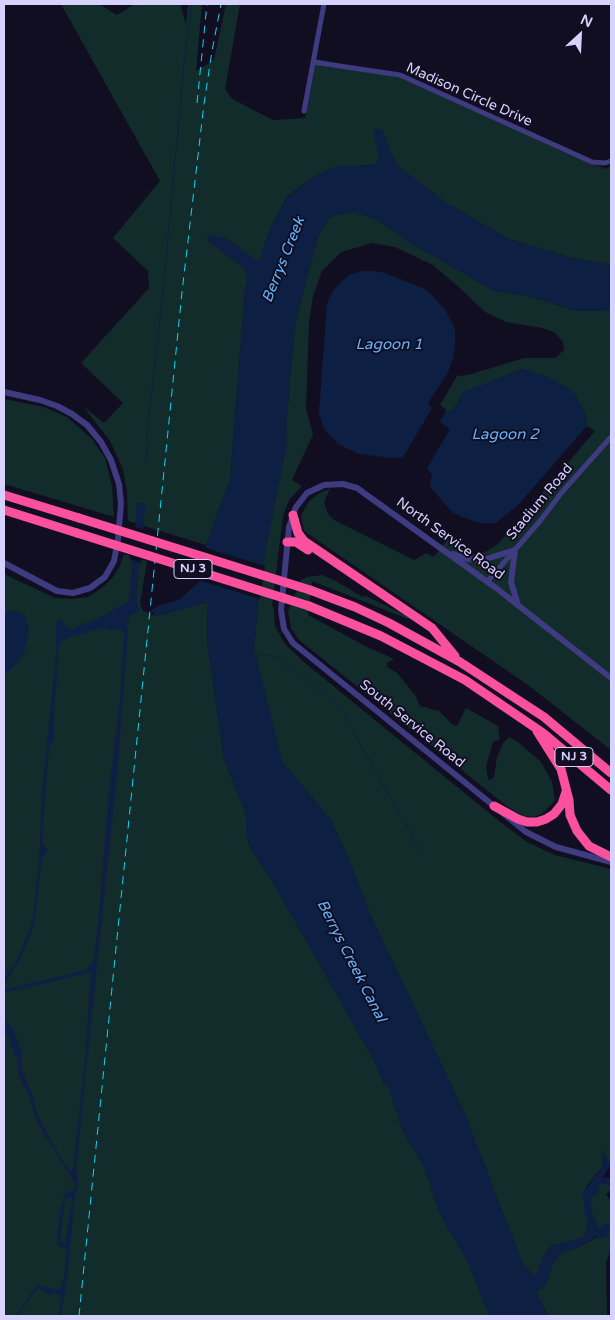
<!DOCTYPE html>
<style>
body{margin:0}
#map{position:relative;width:615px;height:1320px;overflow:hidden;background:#120e22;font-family:"Varela Round",sans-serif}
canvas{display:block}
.frame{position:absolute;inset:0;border:5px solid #d7d1fe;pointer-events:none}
.north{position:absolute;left:555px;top:10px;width:50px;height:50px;-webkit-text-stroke:4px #120e22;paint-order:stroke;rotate:25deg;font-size:14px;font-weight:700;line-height:20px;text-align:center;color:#d7d1fe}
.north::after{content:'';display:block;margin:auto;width:18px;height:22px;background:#d7d1fe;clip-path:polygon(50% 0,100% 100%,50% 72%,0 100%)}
</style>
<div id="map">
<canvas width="615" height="1320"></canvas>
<div class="frame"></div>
<div class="north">N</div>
</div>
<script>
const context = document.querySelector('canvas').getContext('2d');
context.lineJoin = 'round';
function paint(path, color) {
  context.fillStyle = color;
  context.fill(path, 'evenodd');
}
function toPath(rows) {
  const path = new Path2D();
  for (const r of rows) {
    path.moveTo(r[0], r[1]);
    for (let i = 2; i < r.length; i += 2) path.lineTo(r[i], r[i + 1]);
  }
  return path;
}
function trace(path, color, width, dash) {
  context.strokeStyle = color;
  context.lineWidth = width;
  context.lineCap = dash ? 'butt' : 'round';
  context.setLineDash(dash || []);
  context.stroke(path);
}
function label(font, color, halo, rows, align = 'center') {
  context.font = font + ' "Varela Round",sans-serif';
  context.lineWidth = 4;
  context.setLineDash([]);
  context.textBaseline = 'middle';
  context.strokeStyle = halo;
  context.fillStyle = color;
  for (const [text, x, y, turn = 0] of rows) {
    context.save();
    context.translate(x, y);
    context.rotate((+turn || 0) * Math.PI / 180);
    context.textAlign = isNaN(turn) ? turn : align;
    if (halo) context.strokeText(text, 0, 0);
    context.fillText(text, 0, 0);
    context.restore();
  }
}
paint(toPath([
 [61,4,99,4,117,15,135,4,180,4,186,24,188,4,202,4,196,71,214,60,226,4,240,4,225,89,232,99,273,120,305,118,316,59,410,78,563,152,606,169,611,165,611,265,575,259,508,239,445,202,396,165,382,130,373,129,380,159,374,165,334,167,310,179,286,198,271,227,259,262,225,238,207,240,243,267,248,277,245,291,230,480,206,545,144,526,144,504,137,503,136,523,128,521,127,491,123,469,110,441,83,406,104,423,123,403,81,363,149,288,148,271,113,238,160,181],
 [354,211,377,220,409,242,495,291,528,296,576,311,611,310,611,750,528,685,304,531,301,516,309,501,321,492,330,489,324,502,328,514,334,520,414,560,426,553,434,557,448,538,464,550,477,555,487,551,498,544,595,431,587,426,585,414,573,391,545,376,522,369,470,390,466,390,453,410,445,413,447,410,440,405,457,376,468,375,524,358,555,358,564,350,563,342,554,332,542,328,506,322,485,312,460,288,433,265,395,247,372,243,341,252,322,271,313,296,309,323,306,408,313,435,292,480,302,486,289,500,283,516,272,606,274,608,275,626,285,644,305,663,494,817,527,842,555,855,611,869,611,1164,602,1151,603,1166,586,1187,585,1211,588,1220,587,1231,582,1238,551,1246,543,1258,537,1274,534,1275,523,1265,463,1110,367,908,349,859,330,819,282,762,254,649,258,602,263,562,286,447,287,414,295,323,318,236,329,217],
 [4,399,44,407,67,417,92,439,105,458,112,485,114,517,4,484],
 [124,554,147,561,140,604,143,611,156,616,208,602,207,640,224,759,245,811,249,845,273,882,375,1062,382,1080,390,1090,402,1129,425,1169,439,1212,467,1260,490,1316,4,1316,4,574,55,598,71,599,88,597,102,588,113,577,120,566],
 [322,575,334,580,363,597,366,596,409,617,408,619,312,581,308,615,367,647,394,659,387,663,387,667,397,673,415,695,420,706,439,711,453,725,457,726,466,708,498,726,500,739,493,742,490,752,486,766,488,779,490,780,494,777,497,757,503,743,509,737,518,742,541,762,552,782,555,800,547,809,542,814,533,817,524,816,508,807,299,640,291,628,288,612,301,580,308,577],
 [601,1183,611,1185,611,1190,606,1194,610,1200,611,1198,611,1230,598,1228,591,1212,590,1198,593,1195,598,1194,597,1187],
 [611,1230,611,1249,606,1263,607,1316,548,1316,536,1292,545,1286,552,1265,561,1253,576,1248]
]), '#122c2b');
paint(toPath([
 [373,129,382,130,396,165,445,202,508,239,575,259,611,265,611,310,576,311,528,296,495,291,409,242,377,220,354,211,329,217,318,236,295,323,287,414,286,447,263,562,258,602,254,649,282,762,330,819,349,859,367,908,463,1110,523,1265,534,1275,537,1274,538,1267,551,1246,582,1238,587,1231,588,1220,585,1211,583,1193,603,1166,601,1149,611,1164,602,1178,611,1178,611,1185,601,1183,597,1187,599,1193,593,1195,590,1198,592,1212,598,1228,601,1228,607,1223,611,1230,606,1237,600,1238,597,1236,576,1248,561,1253,552,1265,545,1286,537,1292,547,1316,490,1316,467,1260,439,1212,425,1169,402,1129,390,1090,382,1080,375,1062,273,882,249,845,245,811,224,759,207,640,208,602,156,616,152,612,152,610,158,606,179,600,200,581,206,545,230,480,245,291,248,277,243,267,207,240,208,235,225,238,259,262,271,227,286,199,310,179,334,167,374,165,380,159],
 [362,271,372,271,385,273,420,287,428,291,445,309,455,329,455,347,452,362,447,374,428,403,432,408,403,457,392,458,359,454,338,444,324,429,319,413,327,303,333,291,341,282,350,275],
 [522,369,545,376,573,391,585,414,587,426,518,505,496,523,479,523,460,516,452,512,430,487,432,475,427,468,450,429,440,422,445,413,453,410,462,397,462,393,466,390,470,390],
 [137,503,145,504,144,526,139,563,137,601,139,609,139,611,130,615,127,625,128,633,117,774,76,1168,78,1185,75,1196,67,1280,61,1316,59,1316,61,1297,56,1293,50,1295,40,1289,36,1290,17,1316,15,1316,34,1289,39,1285,52,1289,59,1289,64,1278,67,1250,61,1248,57,1243,59,1219,65,1191,72,1192,75,1186,74,1182,37,1123,28,1092,23,1086,18,1072,18,1059,15,1056,4,1026,4,1016,9,1026,13,1029,21,1049,22,1070,32,1094,36,1111,54,1147,70,1171,73,1168,85,1060,91,972,4,993,4,986,7,989,86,970,93,962,98,925,109,791,120,699,124,631,102,628,68,638,59,643,53,731,55,737,49,749,43,822,43,843,48,851,42,857,34,926,23,953,4,986,4,979,19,956,33,920,40,843,42,794,56,653,56,624,60,619,70,630,97,619,129,601],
 [68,1197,72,1198,65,1244,60,1241,65,1201],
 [13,610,25,615,29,628,25,651,18,662,4,676,4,618,7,612]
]), '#0d2043');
paint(toPath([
 [133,526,146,530,141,563,130,559],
 [203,547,265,566,260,599,198,580]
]), '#120e22');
trace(toPath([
 [146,463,148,424,162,301,184,63,192,4],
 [256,657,268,655,278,658,332,700,343,713,420,851]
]), '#0d2043', 1);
trace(toPath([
 [313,62,400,75,592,162,605,163,611,161],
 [304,111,324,4],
 [487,582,540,521,562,492,611,437]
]), '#3e3b80', 5);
trace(toPath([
 [4,392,40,400,57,406,72,414,87,425,101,442,111,460,119,484,121,503,118,539,114,561,105,577,90,588,73,593,57,591,4,563],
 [453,554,467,559,483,560,515,550,511,582,518,605],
 [611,678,496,588,357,488,343,484,324,485,307,493,296,507,289,527,281,610,284,629,293,643,526,832,556,847,611,862]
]), '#3e3b80', 6);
trace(toPath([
 [4,495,79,518],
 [4,510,77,533],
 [293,515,298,533,304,541,432,628,455,656],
 [287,542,296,542,308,550],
 [310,590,355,607,389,623,460,662,544,717,611,773],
 [309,606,381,636,465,680,543,733,611,790],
 [537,731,561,769,569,800,570,815,577,831,589,846,611,857],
 [494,806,518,819,527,822,537,822,546,819,554,814,562,804,566,792]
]), '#fa509e', 9);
trace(toPath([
 [197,103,207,4],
 [79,1316,182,292,204,104,212,51,221,4]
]), '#07d8f3', 1, [8, 6]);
trace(toPath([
 [79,518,310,590],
 [77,533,309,606]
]), '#fa509e', 9);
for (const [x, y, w] of [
 [193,569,38],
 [574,757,38]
]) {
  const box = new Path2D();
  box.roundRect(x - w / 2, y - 9.5, w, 19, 4);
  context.fillStyle = '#120e22';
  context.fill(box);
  trace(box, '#d7d1fe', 1);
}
label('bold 12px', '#d7d1fe', null, [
 ["NJ 3",193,569],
 ["NJ 3",574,757]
]);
label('14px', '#d7d1fe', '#120e22', [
 ["Madison Circle Drive",469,95,24],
 ["Stadium Road",540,502,-50],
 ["North Service Road",450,539,36],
 ["South Service Road",412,724,39]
]);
label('italic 15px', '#62b1fa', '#120e22', [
 ["Berrys Creek",284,260,-68],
 ["Lagoon 1",389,345],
 ["Lagoon 2",505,435],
 ["Berrys Creek Canal",351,961,63]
]);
</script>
